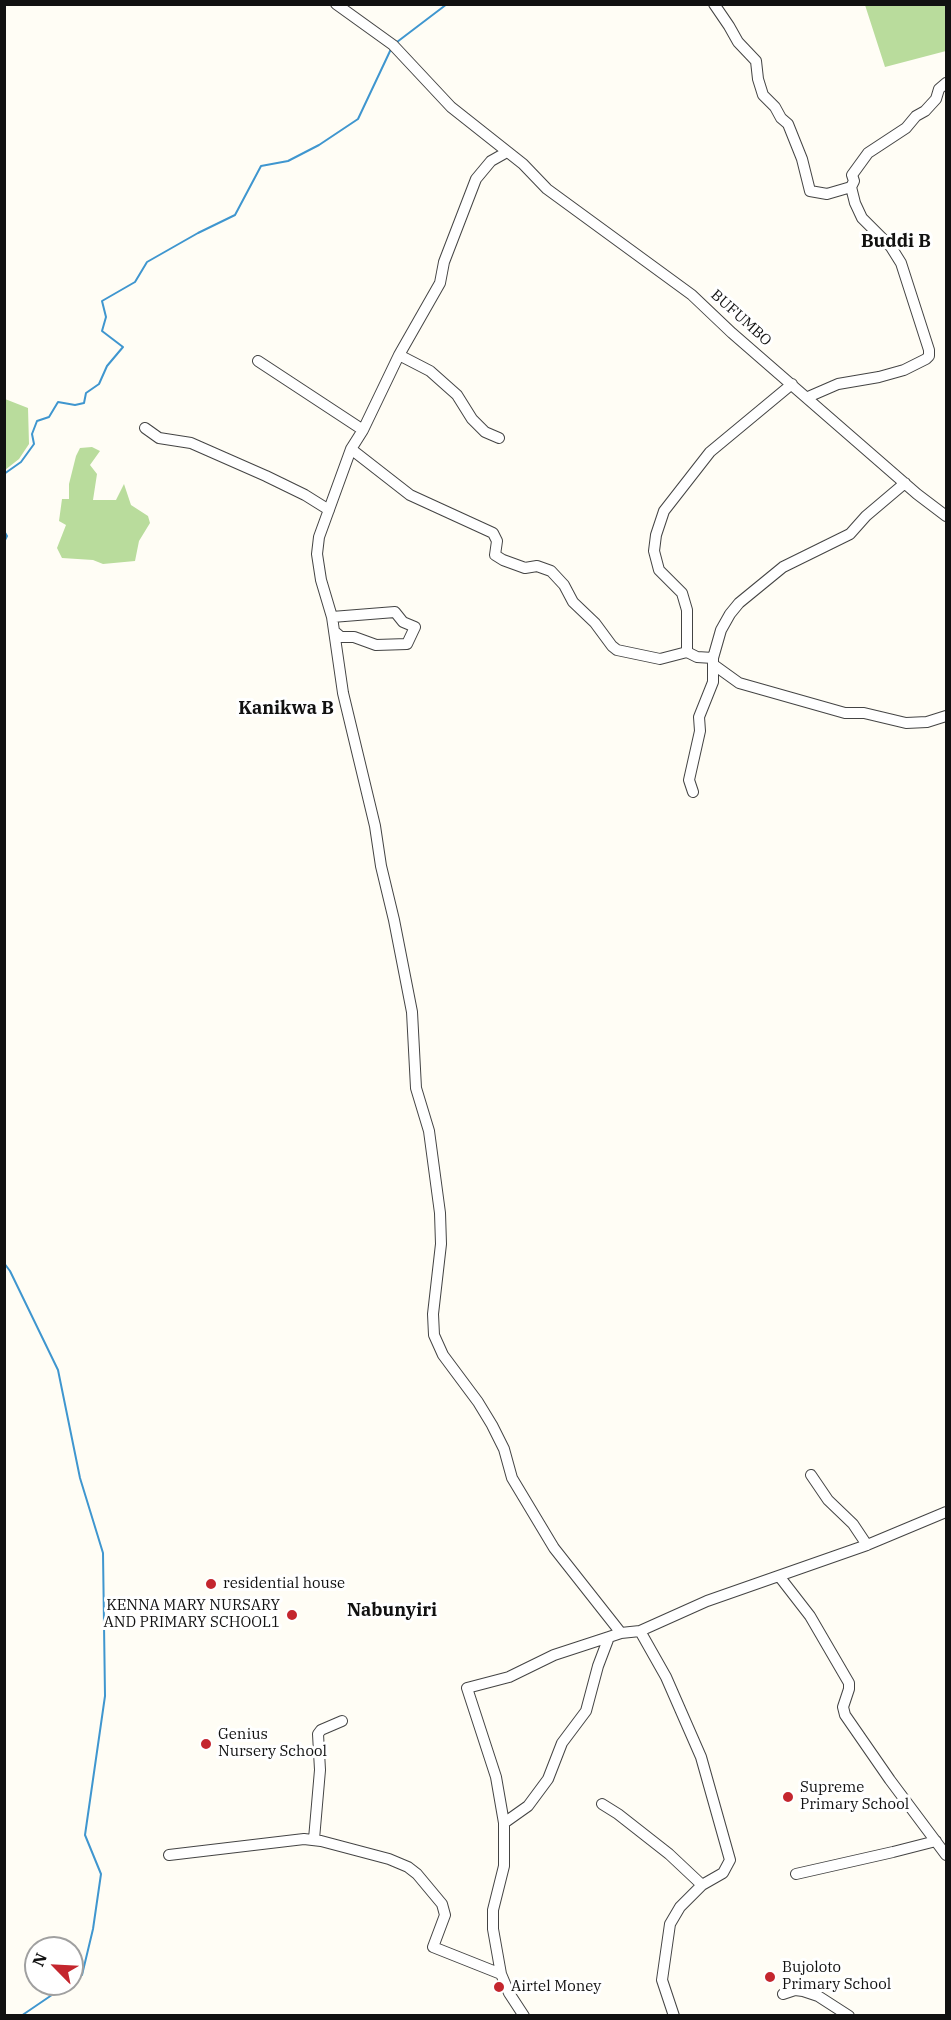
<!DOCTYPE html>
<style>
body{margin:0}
#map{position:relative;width:951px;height:2020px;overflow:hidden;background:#fffdf5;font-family:"IBM Plex Serif",serif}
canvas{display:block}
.frame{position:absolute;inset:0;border:6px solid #111;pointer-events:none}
.north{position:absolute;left:24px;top:1936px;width:60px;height:60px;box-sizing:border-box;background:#fff;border:2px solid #a0a0a0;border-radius:50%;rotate:294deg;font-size:16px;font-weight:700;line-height:24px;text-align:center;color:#111}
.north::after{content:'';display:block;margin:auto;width:21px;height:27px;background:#c4262e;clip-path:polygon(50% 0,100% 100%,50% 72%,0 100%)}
</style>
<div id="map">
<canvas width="951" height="2020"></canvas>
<div class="frame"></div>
<div class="north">N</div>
</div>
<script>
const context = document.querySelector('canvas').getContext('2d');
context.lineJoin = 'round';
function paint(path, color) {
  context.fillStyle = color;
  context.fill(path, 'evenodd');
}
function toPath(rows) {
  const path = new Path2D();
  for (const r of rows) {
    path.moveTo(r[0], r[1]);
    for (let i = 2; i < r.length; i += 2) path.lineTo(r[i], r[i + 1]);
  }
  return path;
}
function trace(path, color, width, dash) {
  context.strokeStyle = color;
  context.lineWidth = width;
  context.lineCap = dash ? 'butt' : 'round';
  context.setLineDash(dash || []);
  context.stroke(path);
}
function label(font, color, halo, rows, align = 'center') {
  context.font = font + ' "IBM Plex Serif",serif';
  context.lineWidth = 6;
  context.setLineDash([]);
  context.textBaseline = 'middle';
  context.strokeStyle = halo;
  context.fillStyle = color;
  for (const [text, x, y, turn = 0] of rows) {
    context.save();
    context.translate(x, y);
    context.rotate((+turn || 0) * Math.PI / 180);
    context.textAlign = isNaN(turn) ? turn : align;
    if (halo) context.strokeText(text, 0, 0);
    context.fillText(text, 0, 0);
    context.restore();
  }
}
paint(toPath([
 [865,5,946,5,946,51,885,67],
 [5,399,28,408,29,444,19,459,5,470],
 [92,447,100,451,90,465,97,474,93,500,116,500,124,484,131,505,148,516,150,523,139,541,135,561,103,564,93,560,62,558,57,548,66,525,59,521,62,499,69,499,69,484,76,456,80,448]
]), '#b9dc9c');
trace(toPath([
 [397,42,447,4],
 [4,474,21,462,34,444,32,434,37,421,49,417,58,402,75,405,84,403,86,393,99,384,107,366,123,347,102,331,106,317,102,301,135,282,147,262,198,233,235,215,261,166,288,161,319,145,358,119,391,49],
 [4,531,7,536,4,542],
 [4,1263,10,1271,58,1370,80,1478,103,1553,105,1696,85,1835,101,1874,93,1929,82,1975,72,1981],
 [21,2016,68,1984]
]), '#3f96cf', 2);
const minor = toPath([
 [336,4,393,45,451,107,523,164,547,189,692,295,732,333,917,494,946,516],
 [714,4,729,26,738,42,756,61,758,79,763,95,775,107,781,118,788,124,802,159,810,191,827,194,851,187],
 [507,152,491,161,476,179,444,262,440,283,399,355,363,430,351,449,319,537,317,554,321,580,332,617,343,693,375,826,381,866,394,920,412,1012,416,1088,429,1131,440,1213,441,1244,433,1314,434,1335,443,1355,478,1402,492,1425,504,1449,512,1478,554,1548,621,1633],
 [399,355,430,371,457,395,472,419,485,432,499,438],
 [258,361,363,430],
 [808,397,838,384,879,377,904,370,926,359,929,356,929,350,901,263,891,247,862,218,855,203,851,187,854,181,852,175,868,153,906,128,916,116,925,111,936,99,939,89,946,83],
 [145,428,159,438,191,443,266,476,305,495,329,510],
 [351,449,410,495,493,533,497,541,495,555,503,560,525,568,537,566,551,571,564,585,573,602,595,623,612,646,617,650,660,659,687,652],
 [332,617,395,612,403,622,415,627,407,644,376,645,354,637,341,637,334,631],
 [713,658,721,630,730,614,739,603,783,567,850,534,866,516,905,483],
 [714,665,739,683,845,713,864,713,906,723,927,722,946,716],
 [693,792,689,780,700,731,699,717,713,682,713,658,697,657,687,652,687,610,682,593,659,570,654,551,656,535,664,511,710,452,792,384],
 [811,1475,828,1500,853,1524,867,1545],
 [779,1576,810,1616,849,1683,849,1689,843,1707,845,1715,890,1780,946,1855],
 [640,1631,666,1677,701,1757,730,1860,723,1873,702,1885,680,1907,670,1924,662,1980,674,2016],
 [602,1804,618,1814,669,1854,702,1885],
 [504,1823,528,1806,548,1779,562,1743,586,1711,598,1666,609,1637,621,1633,640,1631,707,1601,867,1545,946,1512],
 [314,1839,320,1770,318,1734,321,1730,342,1721],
 [169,1855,304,1839,321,1841,389,1859,408,1867,417,1874,442,1904,445,1915,433,1947,501,1974],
 [796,1874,893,1852,936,1841],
 [783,1994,795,1990,803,1991,818,1996,849,2016],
 [524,2016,509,1993,501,1974,493,1929,493,1910,504,1866,504,1823,496,1777,467,1688,509,1677,554,1655,609,1637]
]);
trace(minor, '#444', 12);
trace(minor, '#fff', 10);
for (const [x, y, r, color] of [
 [211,1584,6,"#c4262e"],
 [292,1615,6,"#c4262e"],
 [206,1744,6,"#c4262e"],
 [788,1797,6,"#c4262e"],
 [770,1977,6,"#c4262e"],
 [499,1987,6,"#c4262e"]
]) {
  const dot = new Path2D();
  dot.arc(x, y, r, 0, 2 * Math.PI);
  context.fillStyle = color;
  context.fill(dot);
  trace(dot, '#fff', 2);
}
label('15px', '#111', '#fff', [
 ["BUFUMBO",741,318,42]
]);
label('15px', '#111', '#fff', [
 ["residential house",223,1584],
 ["KENNA MARY NURSARY",280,1606,"right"],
 ["AND PRIMARY SCHOOL1",280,1623,"right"],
 ["Genius",218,1735],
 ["Nursery School",218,1752],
 ["Supreme",800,1788],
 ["Primary School",800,1805],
 ["Bujoloto",782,1968],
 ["Primary School",782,1985],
 ["Airtel Money",511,1987]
], 'left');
label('bold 18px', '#111', '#fff', [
 ["Buddi B",896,242],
 ["Kanikwa B",286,709],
 ["Nabunyiri",392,1611]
]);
</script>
